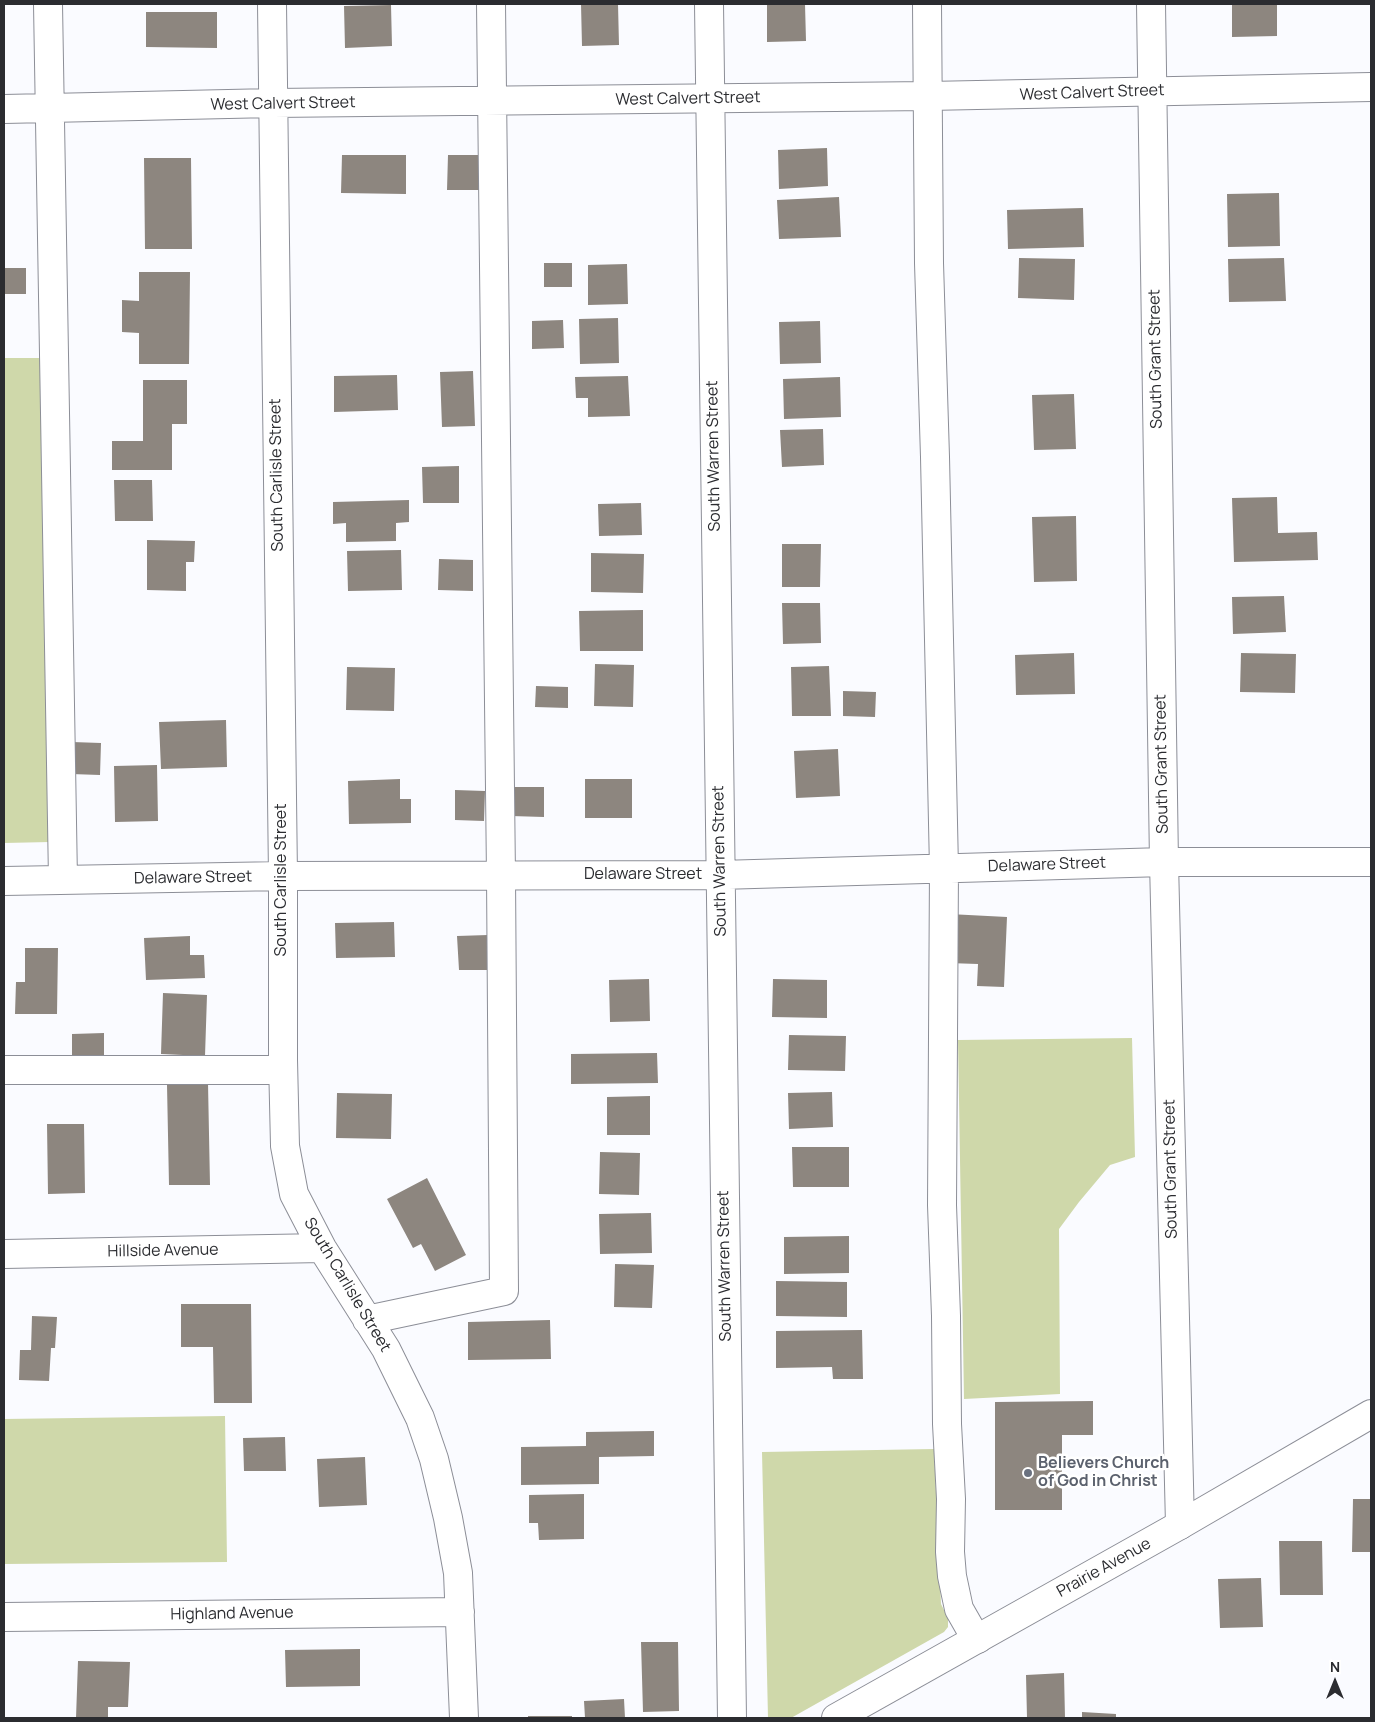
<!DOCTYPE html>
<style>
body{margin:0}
#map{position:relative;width:1375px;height:1722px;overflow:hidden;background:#fafbff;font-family:Manrope,sans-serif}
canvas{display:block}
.frame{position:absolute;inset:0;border:5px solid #2b2c30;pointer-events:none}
.north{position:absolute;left:1310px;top:1657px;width:50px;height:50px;-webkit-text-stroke:4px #fff;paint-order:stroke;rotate:0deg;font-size:14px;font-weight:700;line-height:20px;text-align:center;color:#2b2c30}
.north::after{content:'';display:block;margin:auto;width:18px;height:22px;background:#2b2c30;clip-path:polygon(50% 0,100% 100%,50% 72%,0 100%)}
</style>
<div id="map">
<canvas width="1375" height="1722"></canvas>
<div class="frame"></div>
<div class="north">N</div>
</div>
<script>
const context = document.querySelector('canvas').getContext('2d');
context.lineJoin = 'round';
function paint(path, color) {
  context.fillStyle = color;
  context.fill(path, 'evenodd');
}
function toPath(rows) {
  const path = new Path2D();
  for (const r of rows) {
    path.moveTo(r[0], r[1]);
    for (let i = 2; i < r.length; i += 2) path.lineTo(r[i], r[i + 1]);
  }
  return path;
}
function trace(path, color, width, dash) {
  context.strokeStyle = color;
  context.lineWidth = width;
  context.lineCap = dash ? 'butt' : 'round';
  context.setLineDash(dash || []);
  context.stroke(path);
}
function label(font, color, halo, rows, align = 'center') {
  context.font = font + ' Manrope,sans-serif';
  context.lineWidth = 5;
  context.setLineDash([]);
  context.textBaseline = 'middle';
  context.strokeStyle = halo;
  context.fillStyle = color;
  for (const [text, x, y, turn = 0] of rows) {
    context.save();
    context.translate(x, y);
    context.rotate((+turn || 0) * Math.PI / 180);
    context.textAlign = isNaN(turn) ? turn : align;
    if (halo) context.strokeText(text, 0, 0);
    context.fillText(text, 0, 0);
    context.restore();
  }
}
paint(toPath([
 [4,358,45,358,50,842,4,843],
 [1132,1038,1135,1157,1110,1165,1079,1202,1059,1229,1060,1394,964,1399,958,1040],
 [225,1416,227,1562,4,1564,4,1419],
 [934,1449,941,1604,948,1618,948,1627,944,1632,791,1718,768,1718,762,1452]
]), '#cfd8aa');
paint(toPath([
 [581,4,618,4,619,45,582,46],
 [805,4,806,41,767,42,767,5],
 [1232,4,1277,4,1277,36,1232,37],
 [391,5,392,46,345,48,344,6],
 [146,12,217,12,217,48,146,47],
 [827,148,828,186,779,189,778,150],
 [342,155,406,155,406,194,341,193],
 [448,155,480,155,480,190,447,190],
 [144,158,191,158,192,249,145,249],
 [1279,193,1280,246,1228,247,1227,194],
 [839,197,841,237,779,239,777,200],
 [1083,208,1084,247,1008,249,1007,210],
 [1019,258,1075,259,1074,300,1018,298],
 [1284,258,1286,301,1229,302,1228,259],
 [544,263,572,263,572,287,544,287],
 [627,264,628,304,588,305,588,265],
 [4,268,26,268,26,294,4,294],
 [139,272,190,272,189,364,139,364,139,333,122,332,122,300,139,301],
 [618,318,619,363,580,364,579,319],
 [563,320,564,348,532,349,532,321],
 [820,321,821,363,780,364,779,322],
 [473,371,475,426,442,427,440,372],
 [397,375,398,410,334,412,334,376],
 [628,376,630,416,588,417,588,398,576,398,575,377],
 [840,377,841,417,784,419,783,379],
 [143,380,187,380,187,424,172,424,172,470,112,470,112,441,143,441],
 [1074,394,1076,449,1034,450,1032,395],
 [823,429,824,465,782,467,780,430],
 [459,466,459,503,423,503,422,467],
 [114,480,152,480,153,521,115,521],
 [1277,497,1278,533,1317,532,1318,560,1234,562,1232,498],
 [409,500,409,522,396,523,396,541,346,542,346,523,333,524,333,502],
 [641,503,642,535,599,536,598,504],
 [1076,516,1077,581,1034,582,1032,517],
 [147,540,195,541,194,562,186,562,186,591,147,590],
 [782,544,821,544,820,587,782,587],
 [401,550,402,590,348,591,347,551],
 [591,553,644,554,643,593,591,592],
 [439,559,473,560,473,591,438,590],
 [1284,596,1286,632,1233,634,1232,597],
 [782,603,820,603,821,643,783,644],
 [643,610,643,651,580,651,579,611],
 [1074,653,1075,694,1016,695,1015,655],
 [1241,653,1296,654,1295,693,1240,692],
 [595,664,634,665,633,707,594,706],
 [829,666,831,716,792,716,791,667],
 [347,667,395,668,394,711,346,710],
 [536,686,568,687,568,708,535,707],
 [843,691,876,692,875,717,843,716],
 [226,720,227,767,161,769,159,722],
 [72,742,101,743,100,775,71,774],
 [838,749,840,796,796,798,794,751],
 [157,765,158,821,115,822,114,766],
 [400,779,400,799,411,799,411,823,349,824,348,781],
 [585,779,632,779,632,818,585,818],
 [511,787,544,787,544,817,511,816],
 [455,790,485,791,484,821,455,820],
 [949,914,1007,917,1004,987,977,986,978,964,948,963],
 [394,922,395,957,336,958,335,923],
 [488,935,488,970,459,970,457,936],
 [190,936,190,955,204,955,205,978,146,980,144,938],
 [25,948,58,948,57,1014,15,1014,16,982,25,982],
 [649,979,650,1021,610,1022,609,980],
 [773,979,827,980,827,1018,772,1017],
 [163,993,207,995,205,1056,161,1054],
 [104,1033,104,1058,72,1059,72,1034],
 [789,1035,846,1036,845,1071,788,1070],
 [657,1053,658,1083,571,1084,571,1054],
 [208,1083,210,1185,169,1185,167,1085],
 [832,1092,833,1127,789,1129,788,1093],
 [337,1093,392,1094,391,1139,336,1138],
 [650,1096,650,1135,607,1135,607,1097],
 [47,1124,84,1124,85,1193,48,1194],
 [792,1147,849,1147,849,1187,793,1187],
 [600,1152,640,1153,639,1195,599,1194],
 [427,1178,466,1255,435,1271,421,1244,413,1248,387,1199],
 [651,1213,652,1253,600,1254,599,1214],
 [849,1236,849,1273,784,1274,784,1237],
 [615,1264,654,1265,652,1308,614,1307],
 [776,1281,847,1282,847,1317,776,1316],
 [181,1304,251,1304,252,1403,214,1403,213,1347,181,1347],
 [32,1316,57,1317,55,1348,51,1348,49,1381,19,1380,20,1350,31,1350],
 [550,1320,551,1359,468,1360,468,1322],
 [862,1330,863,1379,833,1379,832,1367,776,1368,776,1331],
 [1093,1401,1093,1435,1062,1435,1062,1510,995,1510,995,1402],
 [654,1431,654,1456,599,1457,599,1484,521,1485,521,1447,586,1446,586,1432],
 [285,1437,286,1471,244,1471,243,1438],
 [365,1457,367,1505,319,1507,317,1459],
 [584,1494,584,1539,539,1540,538,1523,529,1523,529,1495],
 [1353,1499,1371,1499,1371,1552,1352,1552],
 [1279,1541,1322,1541,1323,1595,1280,1595],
 [1261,1578,1263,1627,1220,1628,1218,1579],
 [641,1642,678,1642,679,1711,643,1712],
 [360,1649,360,1686,286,1687,285,1650],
 [78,1661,130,1662,128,1707,108,1707,108,1718,76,1718],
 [1064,1673,1065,1718,1027,1718,1026,1675],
 [624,1699,625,1718,585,1718,584,1701],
 [1082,1712,1116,1714,1116,1718,1082,1718],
 [528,1716,572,1716,572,1718,528,1718]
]), '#8d867f');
const minor = toPath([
 [48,4,63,880],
 [272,4,283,876,283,1060,285,1146,294,1194,322,1248,386,1349,420,1418,434,1459,448,1518,458,1573,464,1718],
 [709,4,732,1718],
 [927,4,929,263,935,457,944,868,942,1205,946,1316,947,1424,951,1499,950,1552,952,1576,959,1609,971,1630,978,1639],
 [1151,4,1164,862,1180,1525],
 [4,109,273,103,928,96,1371,87],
 [4,881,283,876,720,875,1164,862,1371,862],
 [4,1070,283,1070],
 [4,1254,322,1248],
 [367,1320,504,1291,501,876,491,4],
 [4,1617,460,1612]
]);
const major = toPath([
 [836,1718,1180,1525,1371,1414]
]);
trace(minor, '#8c8e97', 30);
trace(major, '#8c8e97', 30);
trace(minor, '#fff', 28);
trace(major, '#fff', 28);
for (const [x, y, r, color] of [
 [1028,1473,5,"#6b7280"]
]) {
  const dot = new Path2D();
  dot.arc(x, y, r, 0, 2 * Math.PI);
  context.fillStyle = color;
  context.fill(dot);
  trace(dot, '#fff', 2);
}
label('16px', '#2b2c30', '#fff', [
 ["West Calvert Street",1092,93,-2],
 ["West Calvert Street",688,99,-1],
 ["West Calvert Street",283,104,-1],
 ["South Grant Street",1156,359,-91],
 ["South Warren Street",714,456,-91],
 ["South Carlisle Street",277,475,-91],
 ["South Grant Street",1162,764,-91],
 ["South Warren Street",720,861,-91],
 ["Delaware Street",1047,865,-2],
 ["Delaware Street",643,875],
 ["Delaware Street",193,878,-1],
 ["South Carlisle Street",282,880,-90],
 ["South Grant Street",1171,1169,-91],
 ["Hillside Avenue",163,1251,-1],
 ["South Warren Street",725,1266,-91],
 ["South Carlisle Street",347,1285,59],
 ["Prairie Avenue",1104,1568,-29],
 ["Highland Avenue",232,1614,-1]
]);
label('bold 16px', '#5b616d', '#fff', [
 ["Believers Church",1038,1464],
 ["of God in Christ",1038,1482]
], 'left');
</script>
